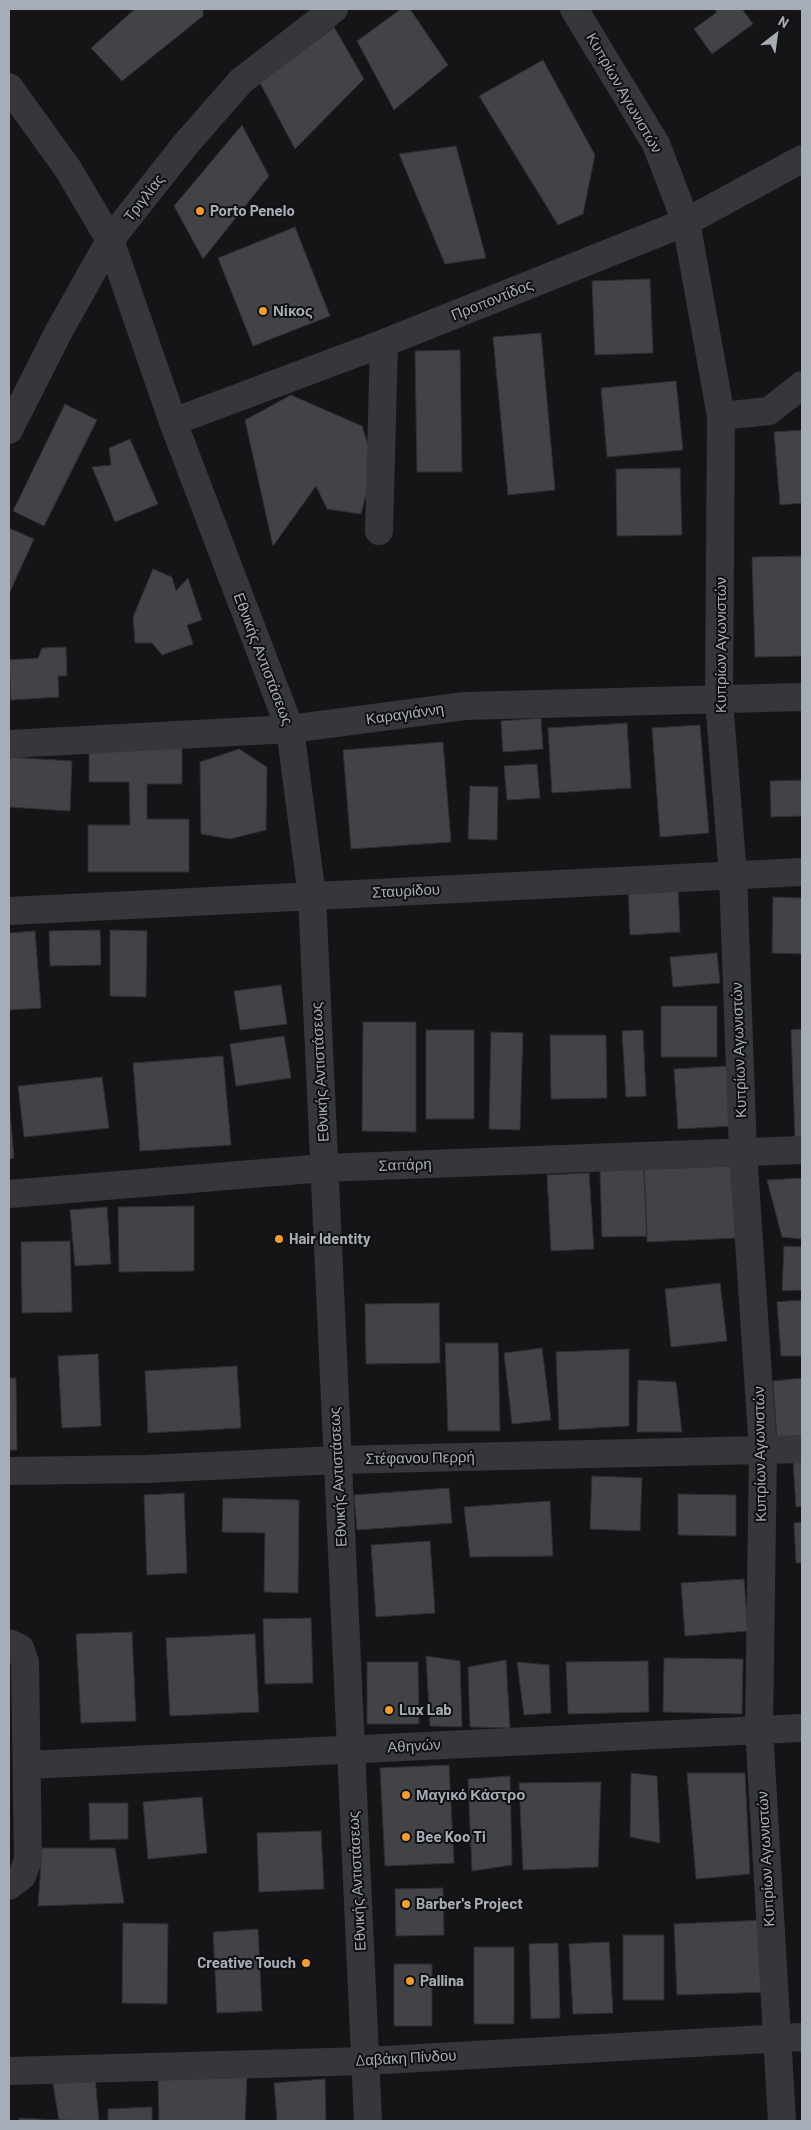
<!DOCTYPE html>
<meta charset="utf-8">
<style>
body{margin:0}
#map{position:relative;width:811px;height:2130px;overflow:hidden;background:#151517;font-family:Barlow,sans-serif}
canvas{display:block}
.frame{position:absolute;inset:0;border:10px solid #a7adb7;pointer-events:none}
.north{position:absolute;left:751px;top:10px;width:50px;height:50px;-webkit-text-stroke:4px #101012;paint-order:stroke;rotate:30deg;font-size:14px;font-weight:700;line-height:20px;text-align:center;color:#a7adb7}
.north::after{content:'';display:block;margin:auto;width:18px;height:22px;background:#a7adb7;clip-path:polygon(50% 0,100% 100%,50% 72%,0 100%)}
</style>
<div id="map">
<canvas width="811" height="2130"></canvas>
<div class="frame"></div>
<div class="north">N</div>
</div>
<script>
const context = document.querySelector('canvas').getContext('2d');
context.lineJoin = 'round';
function paint(path, color) {
  context.fillStyle = color;
  context.fill(path, 'evenodd');
}
function toPath(rows) {
  const path = new Path2D();
  for (const r of rows) {
    path.moveTo(r[0], r[1]);
    for (let i = 2; i < r.length; i += 2) path.lineTo(r[i], r[i + 1]);
  }
  return path;
}
function trace(path, color, width, dash) {
  context.strokeStyle = color;
  context.lineWidth = width;
  context.lineCap = dash ? 'butt' : 'round';
  context.setLineDash(dash || []);
  context.stroke(path);
}
function label(font, color, halo, rows, align = 'center') {
  context.font = font + ' Barlow,sans-serif';
  context.lineWidth = 4;
  context.setLineDash([]);
  context.textBaseline = 'middle';
  context.strokeStyle = halo;
  context.fillStyle = color;
  for (const [text, x, y, turn = 0] of rows) {
    context.save();
    context.translate(x, y);
    context.rotate((+turn || 0) * Math.PI / 180);
    context.textAlign = isNaN(turn) ? turn : align;
    if (halo) context.strokeText(text, 0, 0);
    context.fillText(text, 0, 0);
    context.restore();
  }
}
const building = toPath([
 [135,9,203,9,203,16,122,81,91,48,135,9],
 [401,9,410,9,448,65,394,110,357,41,401,9],
 [714,9,742,9,753,24,712,54,694,29,717,12,714,9],
 [334,27,364,79,295,149,260,83,334,27],
 [543,60,595,155,583,214,558,225,479,96,543,60],
 [242,125,269,176,203,259,174,206,242,125],
 [456,146,486,258,445,264,399,154,456,146],
 [295,227,330,316,253,346,218,258,295,227],
 [650,279,653,353,595,355,592,281,650,279],
 [541,333,555,490,508,495,493,337,541,333],
 [460,350,462,472,417,472,415,351,460,350],
 [676,381,683,450,607,457,601,388,676,381],
 [291,395,362,426,371,454,369,483,361,514,327,509,316,486,273,546,245,420,291,395],
 [65,404,97,420,44,526,13,511,65,404],
 [802,430,802,503,780,505,774,432,802,430],
 [130,439,158,504,115,522,92,467,111,465,109,448,130,439],
 [680,468,682,535,617,536,616,469,680,468],
 [9,528,34,539,9,594,9,528],
 [802,556,802,656,755,657,752,557,802,556],
 [153,569,172,577,176,591,188,578,202,620,187,625,193,644,162,655,152,643,135,643,133,617,153,569],
 [66,647,67,676,58,676,59,697,11,700,9,660,38,658,42,648,66,647],
 [541,718,543,749,503,752,501,721,541,718],
 [627,723,631,788,552,793,548,728,627,723],
 [700,725,709,833,660,837,652,728,700,725],
 [443,742,451,842,351,849,343,750,443,742],
 [89,746,182,746,182,784,147,784,147,819,189,819,189,872,88,872,88,825,130,825,129,782,89,782,89,746],
 [239,749,267,767,266,830,230,839,201,834,200,762,239,749],
 [9,757,72,761,70,811,9,807,9,757],
 [537,764,540,798,507,800,504,766,537,764],
 [802,780,802,816,771,817,770,781,802,780],
 [470,786,498,787,497,840,468,839,470,786],
 [678,883,680,932,630,935,628,885,678,883],
 [773,897,802,898,802,954,772,953,773,897],
 [100,930,101,965,50,966,49,931,100,930],
 [110,930,147,931,146,997,110,996,110,930],
 [35,931,41,1008,9,1010,9,933,35,931],
 [717,953,720,983,673,987,670,957,717,953],
 [281,985,287,1024,240,1030,234,991,281,985],
 [661,1006,717,1006,717,1057,661,1057,661,1006],
 [363,1022,416,1022,416,1132,362,1131,363,1022],
 [802,1029,802,1138,795,1139,791,1030,802,1029],
 [426,1030,474,1030,474,1119,426,1119,426,1030],
 [643,1030,646,1096,626,1097,622,1031,643,1030],
 [491,1032,523,1033,520,1130,489,1129,491,1032],
 [550,1035,606,1035,607,1098,551,1099,550,1035],
 [284,1036,291,1078,236,1086,230,1044,284,1036],
 [223,1056,231,1145,140,1151,133,1063,223,1056],
 [728,1066,732,1126,678,1129,674,1069,728,1066],
 [102,1077,109,1128,24,1137,18,1086,102,1077],
 [9,1100,14,1158,9,1159,9,1100],
 [733,1166,736,1238,647,1242,644,1169,733,1166],
 [644,1169,647,1236,602,1237,600,1171,644,1169],
 [589,1173,594,1249,551,1251,547,1175,589,1173],
 [802,1178,802,1239,782,1237,767,1180,802,1178],
 [194,1206,194,1271,119,1272,118,1207,194,1206],
 [107,1207,111,1264,75,1266,70,1210,107,1207],
 [70,1241,72,1312,22,1313,21,1242,70,1241],
 [784,1246,802,1247,802,1290,782,1291,784,1246],
 [720,1283,727,1341,671,1347,665,1289,720,1283],
 [802,1300,802,1356,781,1356,777,1302,802,1300],
 [439,1303,440,1363,366,1364,365,1304,439,1303],
 [445,1343,498,1343,500,1431,448,1431,445,1343],
 [542,1348,551,1420,512,1424,504,1353,542,1348],
 [629,1349,629,1426,559,1430,556,1352,629,1349],
 [98,1354,101,1426,62,1428,58,1356,98,1354],
 [237,1366,241,1428,148,1433,145,1371,237,1366],
 [9,1378,16,1378,17,1450,9,1450,9,1378],
 [802,1378,802,1440,777,1442,773,1381,802,1378],
 [638,1380,676,1382,682,1432,637,1432,638,1380],
 [793,1460,802,1460,802,1506,796,1507,793,1460],
 [592,1476,642,1478,640,1531,590,1529,592,1476],
 [449,1488,452,1523,357,1530,354,1495,449,1488],
 [184,1493,187,1573,147,1575,144,1495,184,1493],
 [678,1494,736,1495,736,1536,678,1535,678,1494],
 [223,1498,299,1500,298,1593,264,1592,265,1533,222,1532,223,1498],
 [550,1501,553,1556,470,1557,464,1507,550,1501],
 [802,1522,802,1563,796,1563,794,1523,802,1522],
 [430,1541,435,1613,376,1617,371,1545,430,1541],
 [744,1579,748,1631,685,1636,681,1583,744,1579],
 [311,1618,313,1683,265,1684,263,1619,311,1618],
 [132,1632,136,1721,81,1723,76,1634,132,1632],
 [255,1634,259,1712,170,1716,166,1638,255,1634],
 [426,1656,460,1661,462,1727,430,1726,426,1656],
 [664,1658,743,1659,742,1714,663,1712,664,1658],
 [506,1660,510,1728,470,1727,468,1667,506,1660],
 [648,1661,649,1712,568,1714,566,1662,648,1661],
 [367,1662,418,1662,419,1724,367,1724,367,1662],
 [517,1662,549,1665,551,1713,524,1715,517,1662],
 [449,1765,454,1863,385,1866,380,1768,449,1765],
 [631,1773,657,1776,660,1843,630,1837,631,1773],
 [687,1773,745,1773,750,1874,696,1879,687,1773],
 [510,1776,512,1865,472,1871,468,1779,510,1776],
 [601,1782,598,1867,523,1870,519,1783,601,1782],
 [202,1797,207,1853,148,1859,143,1802,202,1797],
 [89,1803,128,1803,128,1839,90,1840,89,1803],
 [321,1831,324,1889,259,1892,257,1833,321,1831],
 [42,1848,115,1848,124,1903,38,1906,42,1848],
 [443,1888,444,1935,396,1936,395,1889,443,1888],
 [767,1920,770,1992,677,1995,674,1924,767,1920],
 [123,1923,168,1924,167,2004,122,2003,123,1923],
 [258,1929,262,2011,217,2013,213,1932,258,1929],
 [623,1935,664,1935,664,2000,623,2000,623,1935],
 [609,1942,613,2013,573,2014,569,1944,609,1942],
 [558,1943,560,2018,531,2019,529,1944,558,1943],
 [474,1947,514,1947,514,2024,474,2024,474,1947],
 [394,1964,432,1964,432,2026,394,2026,394,1964],
 [247,2076,245,2121,159,2121,158,2078,247,2076],
 [95,2077,99,2121,59,2120,53,2084,95,2077],
 [325,2079,326,2121,277,2121,274,2083,325,2079],
 [152,2107,152,2121,108,2121,108,2109,152,2107],
 [19,2118,59,2120,19,2121,19,2118]
]);
paint(building, '#414347');
trace(building, '#2f2f33', 1);
trace(toPath([
 [574,9,656,144,686,222,721,416,719,700,733,875,743,1152,763,1450,759,1728,782,2121],
 [9,87,68,169,110,240,173,422,290,729,312,896,368,2121],
 [721,416,769,411,802,385],
 [173,422,384,343,686,222,802,159],
 [9,430,59,331,110,240,185,145,241,81,334,9],
 [379,531,384,343],
 [9,744,290,729,465,706,802,697],
 [9,911,802,872],
 [9,1194,324,1168,802,1150],
 [9,1471,146,1469,337,1460,802,1449],
 [9,1643,20,1648,25,1662,28,1860,22,1876,9,1886],
 [27,1765,802,1728],
 [9,2071,365,2061,802,2037]
]), '#36373b', 28);
for (const [x, y, r, color] of [
 [200,211,5,"#ef9d34"],
 [263,311,5,"#ef9d34"],
 [279,1239,5,"#ef9d34"],
 [389,1710,5,"#ef9d34"],
 [406,1795,5,"#ef9d34"],
 [406,1837,5,"#ef9d34"],
 [406,1904,5,"#ef9d34"],
 [306,1963,5,"#ef9d34"],
 [410,1981,5,"#ef9d34"]
]) {
  const dot = new Path2D();
  dot.arc(x, y, r, 0, 2 * Math.PI);
  context.fillStyle = color;
  context.fill(dot);
  trace(dot, '#101012', 2);
}
label('15px', '#a7adb7', '#101012', [
 ["Κυπρίων Αγωνιστών",624,93,60],
 ["Τριγλίας",144,198,-52],
 ["Προποντίδος",492,300,-22],
 ["Κυπρίων Αγωνιστών",721,645,-90],
 ["Εθνικής Αντιστάσεως",263,659,69],
 ["Καραγιάννη",405,714,-8],
 ["Σταυρίδου",406,891,-3],
 ["Κυπρίων Αγωνιστών",739,1050,-92],
 ["Εθνικής Αντιστάσεως",320,1072,-93],
 ["Σαπάρη",405,1165,-2],
 ["Κυπρίων Αγωνιστών",760,1454,-91],
 ["Στέφανου Περρή",420,1458,-1],
 ["Εθνικής Αντιστάσεως",338,1477,-93],
 ["Αθηνών",414,1746,-3],
 ["Κυπρίων Αγωνιστών",766,1859,-93],
 ["Εθνικής Αντιστάσεως",357,1881,-93],
 ["Δαβάκη Πίνδου",406,2058,-3]
]);
label('bold 15px', '#a7adb7', '#101012', [
 ["Porto Penelo",210,211],
 ["Νίκος",273,311],
 ["Hair Identity",289,1239],
 ["Lux Lab",399,1710],
 ["Μαγικό Κάστρο",416,1795],
 ["Bee Koo Ti",416,1837],
 ["Barber's Project",416,1904],
 ["Creative Touch",296,1963,"right"],
 ["Pallina",420,1981]
], 'left');
</script>
